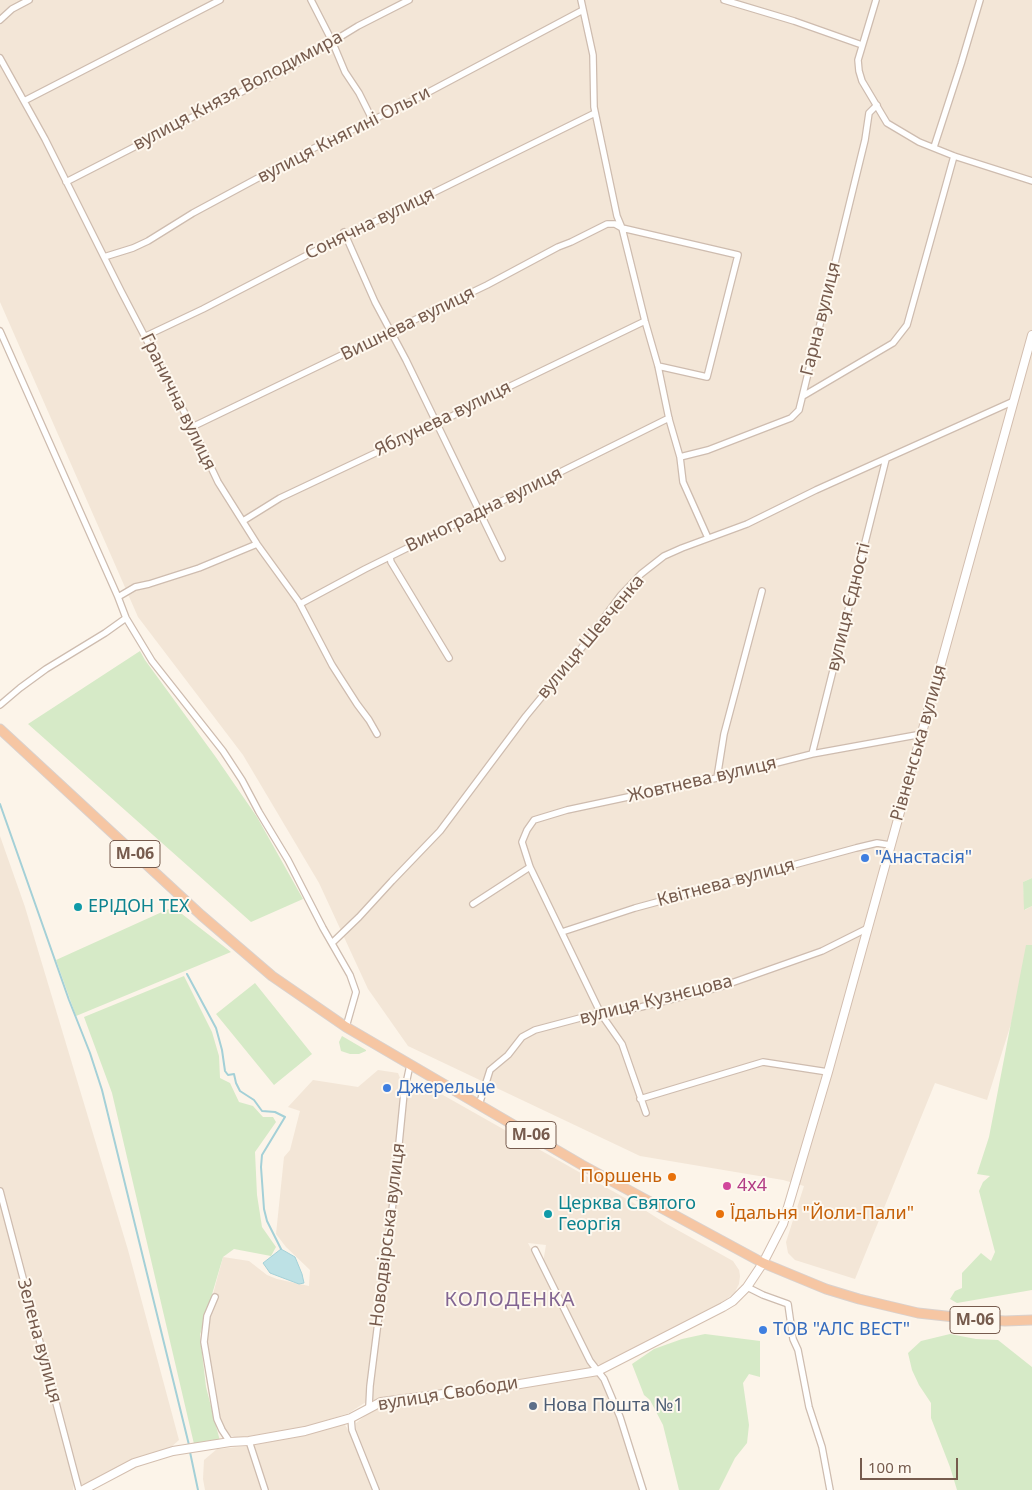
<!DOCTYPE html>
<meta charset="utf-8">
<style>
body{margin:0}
#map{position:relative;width:1032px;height:1490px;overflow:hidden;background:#fcf4e9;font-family:"Noto Sans",sans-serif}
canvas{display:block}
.scale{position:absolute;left:860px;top:1458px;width:98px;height:22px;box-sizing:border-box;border:2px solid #765b4d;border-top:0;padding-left:6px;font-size:15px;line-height:18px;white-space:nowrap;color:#765b4d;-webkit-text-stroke:4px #fef8ef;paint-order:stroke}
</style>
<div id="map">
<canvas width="1032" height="1490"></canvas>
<div class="scale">100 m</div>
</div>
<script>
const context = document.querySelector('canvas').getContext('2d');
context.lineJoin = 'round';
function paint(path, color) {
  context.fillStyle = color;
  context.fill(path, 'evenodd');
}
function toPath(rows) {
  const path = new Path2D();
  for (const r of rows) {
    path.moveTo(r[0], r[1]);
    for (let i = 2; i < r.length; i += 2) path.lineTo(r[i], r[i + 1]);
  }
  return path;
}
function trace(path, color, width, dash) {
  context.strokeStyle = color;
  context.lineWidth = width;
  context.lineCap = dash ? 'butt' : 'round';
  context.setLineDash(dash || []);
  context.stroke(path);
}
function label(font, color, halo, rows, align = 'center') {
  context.font = font + ' "Noto Sans",sans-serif';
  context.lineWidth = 4;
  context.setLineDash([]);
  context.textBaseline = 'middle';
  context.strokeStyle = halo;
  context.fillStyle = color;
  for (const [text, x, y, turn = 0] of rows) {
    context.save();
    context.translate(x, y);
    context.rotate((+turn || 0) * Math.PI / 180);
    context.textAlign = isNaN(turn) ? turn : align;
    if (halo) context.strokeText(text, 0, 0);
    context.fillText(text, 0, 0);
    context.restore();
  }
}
paint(toPath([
 [0,0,1032,0,1032,878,1023,882,1025,910,1032,906,1032,957,987,1100,935,1083,855,1279,795,1260,788,1253,786,1242,804,1186,783,1180,640,1156,408,1046,368,989,319,883,243,755,138,617,0,302],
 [0,836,25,907,128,1250,179,1440,169,1449,85,1485,81,1484,78,1481,74,1483,73,1490,0,1490],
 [378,1070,398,1073,402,1083,391,1194,367,1386,366,1402,349,1413,303,1428,236,1438,228,1434,219,1419,206,1342,207,1329,217,1297,213,1294,223,1257,249,1261,267,1275,277,1279,309,1286,310,1270,286,1247,276,1234,284,1157,290,1150,300,1111,288,1107,313,1080,358,1087],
 [420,1082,632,1202,665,1223,733,1261,739,1270,740,1276,739,1284,735,1292,721,1304,601,1365,593,1363,543,1263,546,1245,528,1243,594,1371,458,1394,399,1396,379,1398,371,1403,396,1199,406,1098,407,1091,411,1086],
 [596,1374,604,1387,618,1418,640,1490,380,1490,356,1429,356,1423,371,1411,399,1404,513,1389],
 [339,1424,345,1425,349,1431,372,1490,267,1490,253,1445,305,1435],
 [249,1446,263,1490,205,1490,203,1479,204,1460,217,1449]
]), '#f3e6d7');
paint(toPath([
 [140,651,145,660,215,756,257,817,303,899,251,922,28,724],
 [1032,878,1032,906,1024,910,1023,882],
 [173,907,231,952,76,1016,56,960],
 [1026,945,1032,945,1032,1290,957,1303,950,1299,955,1291,962,1288,962,1273,981,1253,991,1261,995,1252,979,1191,983,1182,990,1176,977,1174,989,1137],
 [184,976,212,1032,219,1056,220,1078,230,1083,239,1102,253,1106,263,1117,273,1117,276,1122,255,1152,257,1195,262,1227,276,1247,271,1256,234,1249,223,1257,200,1335,206,1387,220,1441,194,1444,112,1093,84,1017],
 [255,983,312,1054,274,1085,216,1014],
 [342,1036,366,1050,366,1051,359,1054,350,1054,341,1051,339,1042],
 [705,1334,760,1341,760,1377,749,1374,743,1383,749,1425,747,1443,735,1458,719,1490,679,1490,663,1425,650,1400,644,1395,632,1364,654,1349,682,1339],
 [950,1334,976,1339,998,1340,1032,1367,1032,1490,957,1490,950,1467,931,1418,931,1403,919,1385,912,1370,908,1353,921,1341]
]), '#d6eac7');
const water = toPath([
 [281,1249,295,1257,302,1274,304,1283,299,1284,270,1273,263,1263,281,1249]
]);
paint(water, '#bde1e5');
trace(water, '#a4d0d7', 1);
trace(toPath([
 [0,804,69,1000,90,1053,102,1090,189,1445],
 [187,974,216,1028,222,1050,225,1071,228,1075,234,1074,236,1083,240,1091,254,1100,262,1111,275,1112,285,1117,262,1155,261,1167,264,1209,267,1221,281,1249],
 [190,1452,198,1490]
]), '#a4d0d7', 2);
const minor = toPath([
 [311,0,332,41,345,72,359,93,372,119],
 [581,0,593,55,594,107,617,216,622,228,645,321,658,366,669,419,680,457,683,482,708,538],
 [724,0,794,21,862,45],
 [876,0,858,60,859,71,862,81,887,123,919,142,954,156,1032,181],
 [0,20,12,9,29,0],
 [0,58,45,139,121,291,192,427,218,482,257,544,299,602,332,665,357,704,369,720,377,734],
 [24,101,220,0],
 [934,147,961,64,980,0],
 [66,182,257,84,296,64,358,26,409,0],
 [344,232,375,302,406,360,502,558],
 [104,257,133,248,148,241,193,213,310,150,408,103,583,10],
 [0,331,118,597,126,618,152,661,223,751,242,780,259,812,288,860,323,928,350,975,356,992,346,1027],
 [146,336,203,309,313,252,595,113],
 [803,396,893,343,907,325,954,156],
 [192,427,487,285,558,247,571,242,607,224,615,224,622,228,738,255,707,377,658,366],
 [680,457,708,450,778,423,791,418,799,410,865,140,869,113,877,105],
 [243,521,280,498,437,424,494,394,645,321],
 [390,557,391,562,449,658],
 [118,597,135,587,149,584,199,568,257,544],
 [300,604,365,569,669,418],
 [0,705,20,688,46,669,105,633,126,618],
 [812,754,886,459],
 [717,778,724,734,762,591],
 [473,904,530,867],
 [562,932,635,908,856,848,877,843,890,845],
 [332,943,359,917,392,881,440,831,526,716,577,654,621,595,641,574,664,556,682,548,747,524,816,490,1014,401],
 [640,1099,763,1062,828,1072],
 [479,1105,490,1070,508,1055,522,1037,535,1030,584,1017,641,1007,720,987,822,951,866,929],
 [646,1113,622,1044,601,1014,530,867,522,842,527,830,534,820,567,810,717,778,812,754,922,734],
 [0,1191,79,1490],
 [535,1250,590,1361,604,1379,620,1417,643,1490],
 [747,1287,763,1295,788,1304,793,1339,798,1350,809,1407,822,1447,830,1490],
 [215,1297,207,1316,204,1342,217,1419,222,1430,230,1442],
 [369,1406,370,1386,394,1194,404,1093,410,1065],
 [351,1418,352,1430,376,1490],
 [249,1441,265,1490]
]);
const secondary = toPath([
 [83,1490,134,1463,173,1451,230,1442,249,1441,305,1431,351,1418,381,1402,514,1385,598,1371,723,1307,733,1301,747,1287,763,1263,783,1224,828,1072,1032,335]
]);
const trunk = toPath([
 [0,729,201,915,272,976,346,1027,582,1165,763,1263,826,1289,859,1299,918,1313,973,1319,1005,1321,1032,1320]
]);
trace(minor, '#cebcaf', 8);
trace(secondary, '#d3beaf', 10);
trace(trunk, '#d9d1cd', 11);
trace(minor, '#fff', 5.5);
trace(secondary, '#fff', 8);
trace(trunk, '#f6c6a3', 9);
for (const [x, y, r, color] of [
 [865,858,5,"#3f7fe0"],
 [78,907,5,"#0f9aa8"],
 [387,1088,5,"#3f7fe0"],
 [672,1177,5,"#e8710a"],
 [727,1186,5,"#d1479c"],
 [548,1214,5,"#0f9aa8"],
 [720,1214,5,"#e8710a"],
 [763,1330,5,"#3f7fe0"],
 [533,1406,5,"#5c6f8a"]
]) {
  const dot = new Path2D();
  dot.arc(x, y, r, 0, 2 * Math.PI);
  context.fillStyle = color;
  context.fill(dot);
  trace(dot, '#fef8ef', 2);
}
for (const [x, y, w] of [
 [135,854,50],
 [531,1135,50],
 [975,1320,50]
]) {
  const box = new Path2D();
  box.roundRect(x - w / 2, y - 13.5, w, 27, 4);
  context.fillStyle = '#fef8ef';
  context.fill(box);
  trace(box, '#765b4d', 1);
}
label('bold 16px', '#765b4d', null, [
 ["М-06",135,854],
 ["М-06",531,1135],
 ["М-06",975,1320]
]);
label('18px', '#765b4d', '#fef8ef', [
 ["вулиця Князя Володимира",238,91,-28],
 ["вулиця Княгині Ольги",344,135,-27],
 ["Сонячна вулиця",370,224,-26],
 ["Гарна вулиця",821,319,-76],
 ["Вишнева вулиця",408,324,-26],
 ["Гранична вулиця",178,402,64],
 ["Яблунева вулиця",443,419,-26],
 ["Виноградна вулиця",484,510,-26],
 ["вулиця Єдності",849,607,-76],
 ["вулиця Шевченка",591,637,-50],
 ["Рівненська вулиця",919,743,-74],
 ["Жовтнева вулиця",702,780,-13],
 ["Квітнева вулиця",726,883,-15],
 ["вулиця Кузнєцова",656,1000,-14],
 ["Новодвірська вулиця",388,1235,-83],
 ["Зелена вулиця",39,1341,75],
 ["вулиця Свободи",448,1394,-9]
]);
label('18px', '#366cbe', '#fef8ef', [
 ["\"Анастасія\"",875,858],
 ["Джерельце",397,1088],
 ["ТОВ \"АЛС ВЕСТ\"",773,1330]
], 'left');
label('18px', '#0d838f', '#fef8ef', [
 ["ЕРІДОН ТЕХ",88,907],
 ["Церква Святого",558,1204],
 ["Георгія",558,1225]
], 'left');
label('18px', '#c56008', '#fef8ef', [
 ["Поршень",662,1177],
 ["Їдальня \"Йоли-Пали\"",730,1214,"left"]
], 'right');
label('18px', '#b23c85', '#fef8ef', [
 ["4x4",737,1186]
], 'left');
label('18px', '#4e5e75', '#fef8ef', [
 ["Нова Пошта №1",543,1406]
], 'left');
context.letterSpacing = '1px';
label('20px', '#826592', '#fef8ef', [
 ["КОЛОДЕНКА",510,1300]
]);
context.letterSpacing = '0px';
</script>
